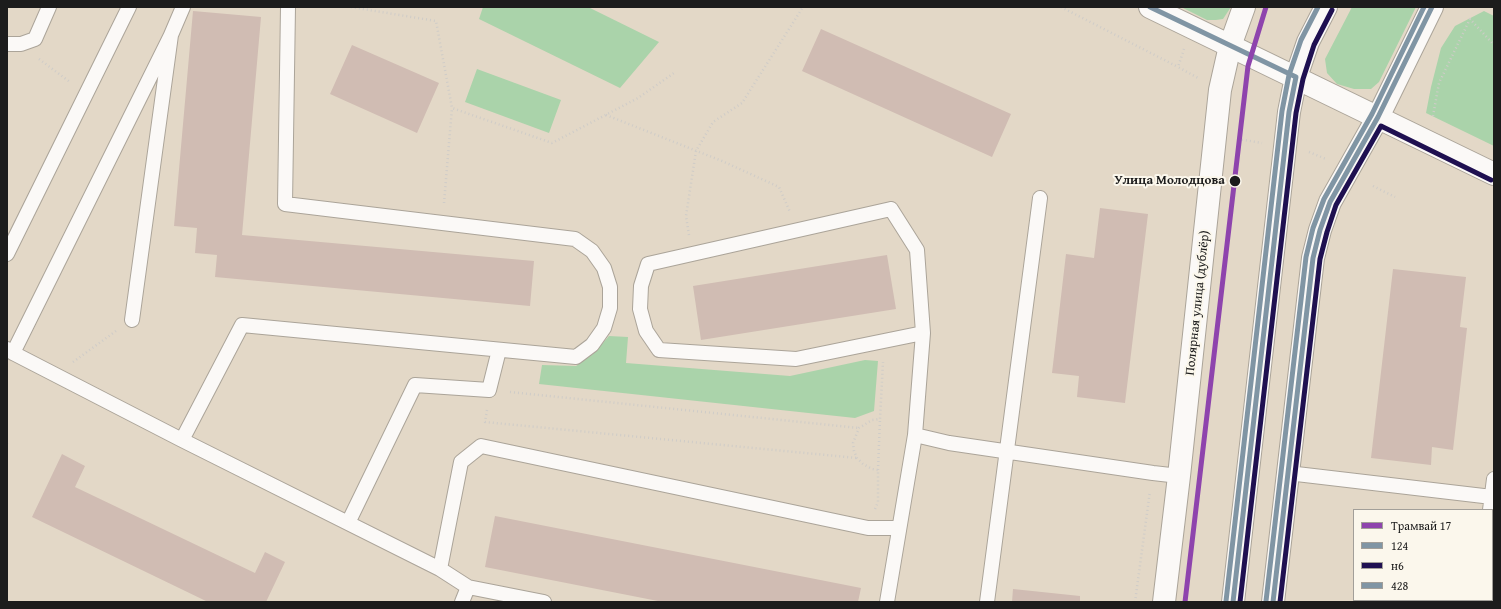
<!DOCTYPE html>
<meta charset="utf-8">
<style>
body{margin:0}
#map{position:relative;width:1501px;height:609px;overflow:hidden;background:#e3d8c7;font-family:"Gentium Book Plus",serif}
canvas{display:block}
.frame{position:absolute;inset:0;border:8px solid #1c1c1c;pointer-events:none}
.legend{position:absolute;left:1353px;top:509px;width:140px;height:92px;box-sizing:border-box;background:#fbf7ec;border:1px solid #a29f99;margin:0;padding:5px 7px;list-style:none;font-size:12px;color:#1c1c1c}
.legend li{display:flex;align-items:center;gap:8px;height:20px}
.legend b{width:20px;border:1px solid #a29f99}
</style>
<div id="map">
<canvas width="1501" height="609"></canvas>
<div class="frame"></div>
<ul class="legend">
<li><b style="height:5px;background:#8e44ad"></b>Трамвай 17</li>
<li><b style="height:5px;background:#8095a4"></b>124</li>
<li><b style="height:5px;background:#1f1051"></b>н6</li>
<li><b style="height:5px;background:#8095a4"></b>428</li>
</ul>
</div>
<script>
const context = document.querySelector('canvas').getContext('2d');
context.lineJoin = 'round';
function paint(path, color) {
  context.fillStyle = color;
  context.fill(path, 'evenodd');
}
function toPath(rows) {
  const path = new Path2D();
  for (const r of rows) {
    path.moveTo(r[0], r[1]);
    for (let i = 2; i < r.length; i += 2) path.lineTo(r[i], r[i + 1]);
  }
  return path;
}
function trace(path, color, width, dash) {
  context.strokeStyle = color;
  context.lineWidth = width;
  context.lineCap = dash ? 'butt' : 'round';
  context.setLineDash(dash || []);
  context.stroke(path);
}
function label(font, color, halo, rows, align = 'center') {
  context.font = font + ' "Gentium Book Plus",serif';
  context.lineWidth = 4;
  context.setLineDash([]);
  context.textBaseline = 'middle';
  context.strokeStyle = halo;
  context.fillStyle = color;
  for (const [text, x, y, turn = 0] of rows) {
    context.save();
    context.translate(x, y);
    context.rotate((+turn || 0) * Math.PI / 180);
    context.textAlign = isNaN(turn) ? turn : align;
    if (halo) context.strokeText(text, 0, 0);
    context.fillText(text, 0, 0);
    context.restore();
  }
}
paint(toPath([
 [483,7,588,7,659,42,620,88,479,19],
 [1181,7,1231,7,1223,19,1216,20,1207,20],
 [1352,7,1416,7,1379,82,1371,89,1354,89,1337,84,1327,73,1325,59],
 [1484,11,1494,16,1494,146,1426,113,1431,87,1441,48,1455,26],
 [477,69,561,100,549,133,465,102],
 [609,336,628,337,626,363,790,376,865,360,878,361,874,411,855,418,539,384,542,365,576,366,593,354]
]), '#aad3aa');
paint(toPath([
 [193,11,261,17,242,235,534,261,530,306,215,277,217,255,195,253,197,228,174,226],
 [821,29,1011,114,992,157,802,71],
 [352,45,439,83,417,133,330,94],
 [1100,208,1148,214,1125,403,1077,397,1079,376,1052,373,1066,254,1094,258],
 [887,255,896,309,701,340,693,286],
 [1393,269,1466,277,1460,327,1467,328,1453,450,1432,447,1431,465,1371,458],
 [62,454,85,466,75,487,255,573,265,552,285,562,266,602,208,602,32,517],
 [495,516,861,588,858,602,663,602,485,567],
 [1013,589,1080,596,1080,602,1012,602]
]), '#d0bcb3');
const lane = toPath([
 [7,44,21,44,35,39,49,7],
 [891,209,917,250,923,333,796,359,659,350,646,331,640,309,641,286,648,264,891,209],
 [7,254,129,7],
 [132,320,171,35,183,7],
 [923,333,915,435,949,443,1153,473,1179,476],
 [7,349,13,353,182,440,440,569,468,587,544,602],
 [13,353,171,35],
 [182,440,242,325,576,357,592,345,604,328,610,308,610,287,604,268,592,251,575,239,285,204,288,7],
 [1288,473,1492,497],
 [1490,510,1494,479],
 [348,523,415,385,489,390,499,350],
 [440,569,461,462,481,446,868,528,899,528],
 [462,602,468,587],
 [887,602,915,435],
 [987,602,1040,198],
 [1478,602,1478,600]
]);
const street = toPath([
 [1164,602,1179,476,1220,90,1230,46,1244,7]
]);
const secondary = toPath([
 [1150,7,1494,174],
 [1233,602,1289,112,1296,77,1308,42,1326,7],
 [1273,602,1313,258,1320,230,1330,202,1378,117,1432,7]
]);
trace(lane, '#aba499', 16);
trace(street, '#aba499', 24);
trace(secondary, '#aba499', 24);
trace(toPath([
 [351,7,436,21,452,108,552,143,638,98,674,73],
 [1061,7,1178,67],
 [1184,49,1178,67,1198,78],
 [39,59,70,82],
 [606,115,722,161,779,187,790,212],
 [1433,116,1439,83,1470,19,1494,45],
 [1238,139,1262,143],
 [1309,152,1326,159],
 [1373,186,1395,197],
 [444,203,452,108],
 [689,235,686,216,696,151,713,122,742,103,803,7],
 [73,362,116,331],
 [510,392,859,428],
 [487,410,485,422,857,458],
 [7,444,9,445],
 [878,470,880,419],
 [875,509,878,502,878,470,872,469,863,464,857,458,854,451,853,443,859,428,872,420,880,419,883,362],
 [1135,602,1150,491]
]), '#cfccc8', 2.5, [1, 3]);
trace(lane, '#fbf9f7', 14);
trace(street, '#fbf9f7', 22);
trace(secondary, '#fbf9f7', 22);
trace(toPath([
 [1150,7,1296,77,1289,112,1233,602],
 [1273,602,1313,258,1320,230,1330,202,1378,117,1432,7]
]), '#8095a4', 5);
trace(toPath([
 [1240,602,1296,113,1303,79,1314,45,1332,10],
 [1280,602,1320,259,1327,232,1336,205,1381,126,1491,180]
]), '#1f1051', 5);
trace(toPath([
 [1226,601,1282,111,1289,75,1301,40,1318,7],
 [1266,601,1306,257,1313,228,1324,199,1372,114,1424,7]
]), '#8095a4', 5);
trace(toPath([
 [1185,602,1248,66,1266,7]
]), '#8e44ad', 5);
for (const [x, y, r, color] of [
 [1235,181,6,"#1c1c1c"]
]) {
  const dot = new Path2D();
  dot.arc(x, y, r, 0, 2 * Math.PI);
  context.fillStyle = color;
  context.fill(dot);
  trace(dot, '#fbf7ec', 1.5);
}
label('bold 13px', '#1c1c1c', '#fbf7ec', [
 ["Улица Молодцова",1225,181]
], 'right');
label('13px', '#1c1c1c', '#fbf7ec', [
 ["Полярная улица (дублёр)",1198,303,-84]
]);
</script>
